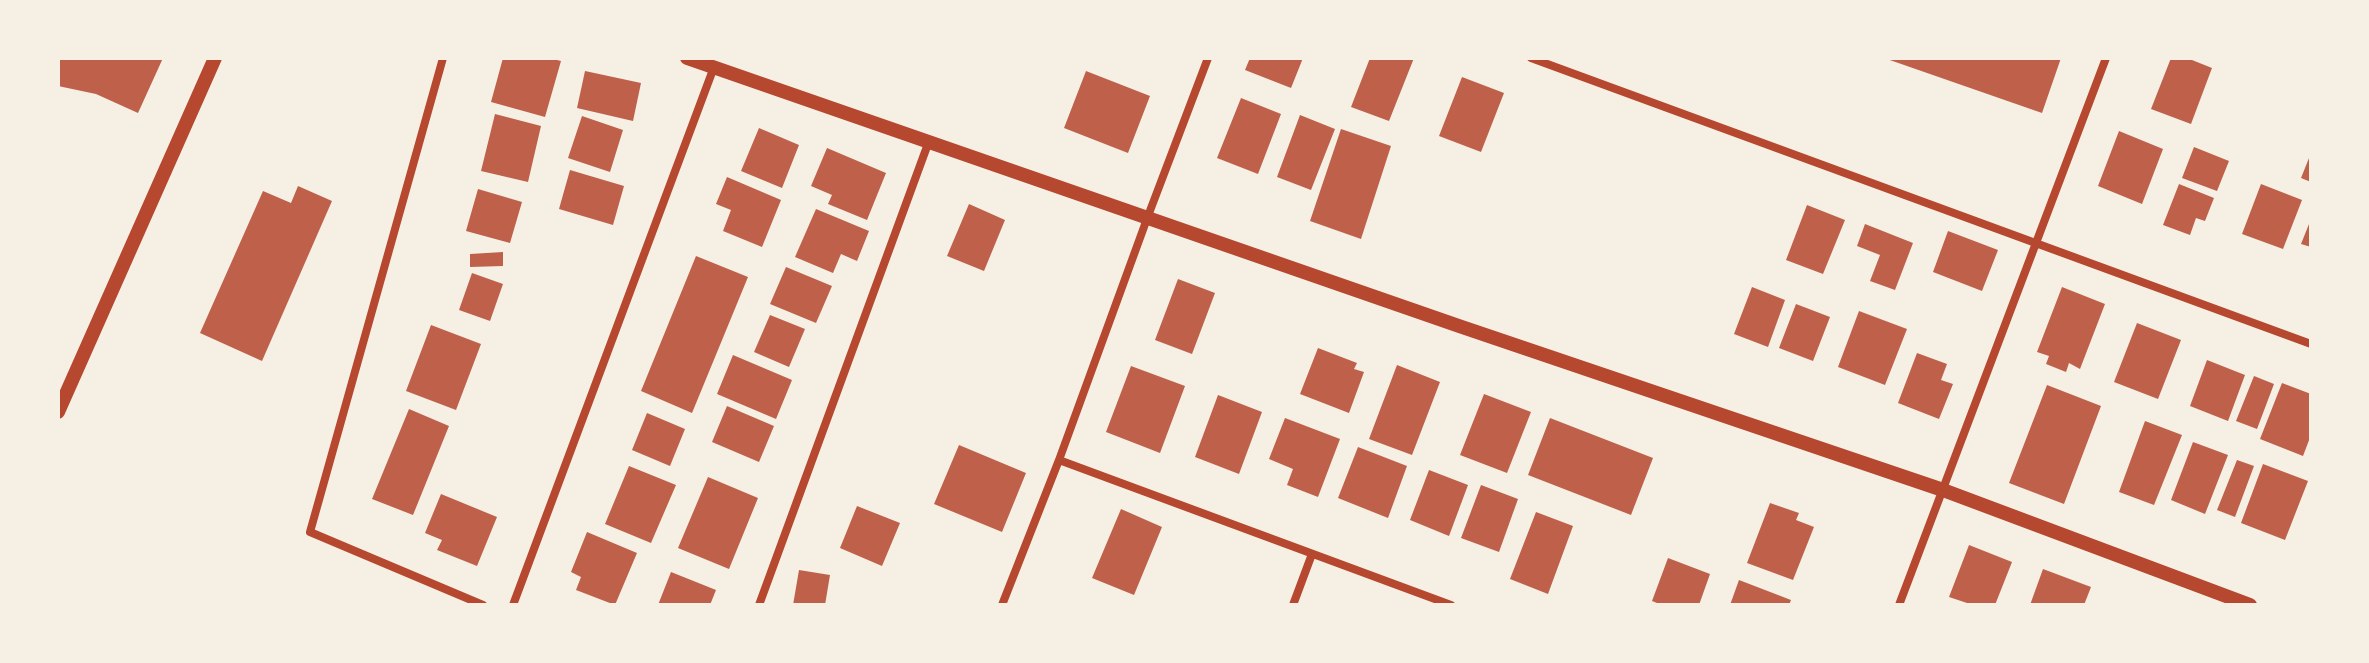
<!DOCTYPE html>
<style>
body{margin:0}
#map{position:relative;width:2369px;height:663px;overflow:hidden;background:#f6efe4;font-family:Rubik,sans-serif}
canvas{display:block}
.frame{position:absolute;inset:0;border:60px solid #f6efe4;pointer-events:none}
</style>
<div id="map">
<canvas width="2369" height="663"></canvas>
<div class="frame"></div>
</div>
<script>
const context = document.querySelector('canvas').getContext('2d');
context.lineJoin = 'round';
function paint(path, color) {
  context.fillStyle = color;
  context.fill(path, 'evenodd');
}
function toPath(rows) {
  const path = new Path2D();
  for (const r of rows) {
    path.moveTo(r[0], r[1]);
    for (let i = 2; i < r.length; i += 2) path.lineTo(r[i], r[i + 1]);
  }
  return path;
}
function trace(path, color, width, dash) {
  context.strokeStyle = color;
  context.lineWidth = width;
  context.lineCap = dash ? 'butt' : 'round';
  context.setLineDash(dash || []);
  context.stroke(path);
}
paint(toPath([
 [58,58,163,58,138,113,96,94,58,86],
 [503,58,549,58,561,61,545,117,491,102],
 [1250,58,1303,58,1291,88,1245,70],
 [1370,58,1414,58,1389,121,1351,107],
 [1884,58,2061,58,2042,113],
 [2171,58,2187,58,2212,68,2191,124,2151,109],
 [585,71,641,83,633,121,577,108],
 [1086,71,1150,96,1128,153,1064,128],
 [1462,77,1504,93,1481,152,1439,136],
 [1241,98,1281,114,1258,174,1217,158],
 [495,114,541,126,528,182,481,171],
 [1300,115,1335,129,1311,190,1277,177],
 [582,116,623,130,610,172,568,158],
 [759,128,799,145,782,188,741,171],
 [1341,129,1391,146,1361,239,1310,221],
 [2119,131,2163,149,2142,204,2098,186],
 [2194,147,2229,161,2217,191,2182,178],
 [827,148,886,173,867,220,828,204,832,195,811,186],
 [2311,153,2311,182,2301,178],
 [570,170,624,186,613,225,559,209],
 [727,177,781,200,762,247,723,231,731,210,716,204],
 [2179,184,2214,198,2205,221,2196,218,2190,235,2163,225],
 [2261,184,2302,200,2283,249,2242,234],
 [298,186,332,201,262,361,200,333,263,191,291,203],
 [478,189,522,202,510,243,466,231],
 [969,204,1005,220,984,271,947,256],
 [1807,205,1845,220,1823,274,1786,260],
 [816,209,869,231,857,261,841,254,833,273,795,257],
 [2311,219,2311,247,2301,244],
 [1865,224,1913,243,1895,290,1870,281,1880,255,1857,246],
 [1948,231,1998,250,1982,291,1933,272],
 [503,252,503,266,470,267,470,254],
 [696,256,748,277,692,413,641,391],
 [786,267,832,286,816,323,770,304],
 [472,273,503,284,490,321,459,310],
 [1178,279,1215,293,1192,354,1155,340],
 [1752,287,1785,300,1768,347,1734,334],
 [2062,287,2105,304,2080,369,2069,363,2066,372,2046,364,2049,356,2037,352],
 [1796,304,1830,317,1813,361,1779,348],
 [1859,311,1907,329,1885,385,1838,367],
 [770,315,805,329,789,367,754,352],
 [2137,323,2181,340,2158,399,2114,382],
 [431,325,481,344,456,410,406,391],
 [1318,348,1357,363,1354,369,1364,372,1349,413,1300,394],
 [1917,353,1947,364,1941,380,1953,384,1939,419,1898,403],
 [733,355,792,380,776,419,717,394],
 [2207,360,2245,375,2228,421,2190,406],
 [1397,365,1440,382,1412,455,1369,439],
 [1131,366,1185,386,1160,453,1106,432],
 [2254,376,2274,384,2257,429,2236,421],
 [2282,383,2311,394,2311,435,2303,456,2260,439],
 [2047,385,2101,406,2064,504,2009,483],
 [1484,394,1531,412,1507,473,1460,455],
 [1218,395,1262,412,1239,474,1195,457],
 [727,406,774,426,759,462,712,442],
 [409,409,449,426,413,515,372,499],
 [647,413,685,429,670,466,632,450],
 [1285,418,1340,439,1318,497,1287,485,1293,469,1269,459],
 [1550,418,1653,458,1631,515,1528,475],
 [2145,421,2182,435,2154,505,2119,492],
 [2193,442,2228,455,2205,514,2171,500],
 [959,445,1026,473,1002,532,934,504],
 [1358,447,1407,466,1388,518,1338,498],
 [2237,460,2254,466,2235,517,2217,510],
 [2263,464,2308,481,2285,540,2241,523],
 [629,466,676,485,651,543,605,524],
 [1429,470,1468,485,1449,536,1410,520],
 [708,477,758,498,729,569,678,548],
 [1481,485,1518,499,1499,552,1461,538],
 [441,494,497,517,477,566,437,550,442,540,425,533],
 [1770,503,1799,513,1796,520,1814,527,1793,580,1747,563],
 [857,506,900,523,882,566,840,548],
 [1121,509,1162,527,1134,595,1092,578],
 [1536,512,1573,526,1548,594,1510,579],
 [587,532,637,553,615,605,576,590,581,577,571,572],
 [1969,545,2012,562,1995,605,1966,605,1967,603,1949,597],
 [1668,558,1710,574,1699,605,1662,605,1652,601],
 [2043,569,2091,587,2084,605,2030,605],
 [799,570,830,575,825,605,793,605],
 [671,572,716,590,710,605,658,605],
 [1739,580,1791,600,1789,605,1730,605]
]), '#bf614a');
trace(toPath([
 [443,58,310,532,483,605],
 [1531,58,2311,344],
 [1059,460,1451,605],
 [513,605,714,67],
 [759,605,929,141],
 [1002,605,1059,460,1148,216,1208,58],
 [1293,605,1312,554],
 [1899,605,2106,58]
]), '#b5482f', 8);
trace(toPath([
 [687,58,1459,326,1943,490,2250,605],
 [58,412,215,58]
]), '#b5482f', 14);
</script>
